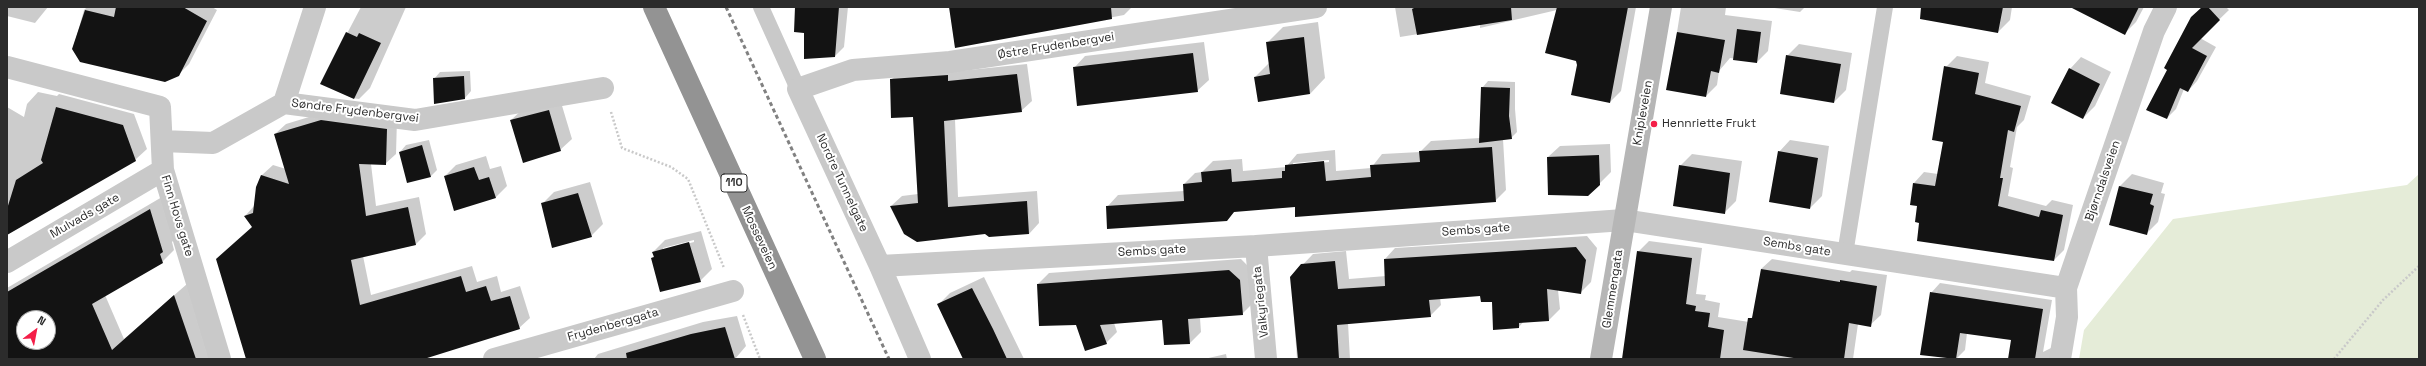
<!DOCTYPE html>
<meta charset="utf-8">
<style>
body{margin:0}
#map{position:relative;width:2426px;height:366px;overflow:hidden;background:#fff;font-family:"Space Grotesk",sans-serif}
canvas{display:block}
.frame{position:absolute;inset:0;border:8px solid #2c2c2c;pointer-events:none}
.north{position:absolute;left:16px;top:310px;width:40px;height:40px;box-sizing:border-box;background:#fff;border:1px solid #ababab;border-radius:50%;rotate:32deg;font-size:11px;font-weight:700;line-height:16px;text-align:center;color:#2c2c2c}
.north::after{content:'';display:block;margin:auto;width:14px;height:18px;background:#f41e48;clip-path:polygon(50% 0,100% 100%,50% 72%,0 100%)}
</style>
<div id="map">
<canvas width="2426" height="366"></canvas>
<div class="frame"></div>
<div class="north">N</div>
</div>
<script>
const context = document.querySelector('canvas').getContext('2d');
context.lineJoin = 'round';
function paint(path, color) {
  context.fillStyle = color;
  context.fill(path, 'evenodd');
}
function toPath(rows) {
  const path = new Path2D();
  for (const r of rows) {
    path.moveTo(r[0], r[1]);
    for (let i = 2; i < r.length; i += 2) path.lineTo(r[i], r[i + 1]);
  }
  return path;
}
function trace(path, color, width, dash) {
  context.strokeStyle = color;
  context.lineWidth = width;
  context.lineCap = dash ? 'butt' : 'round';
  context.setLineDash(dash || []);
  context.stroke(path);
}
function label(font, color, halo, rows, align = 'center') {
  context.font = font + ' "Space Grotesk",sans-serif';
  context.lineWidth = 4;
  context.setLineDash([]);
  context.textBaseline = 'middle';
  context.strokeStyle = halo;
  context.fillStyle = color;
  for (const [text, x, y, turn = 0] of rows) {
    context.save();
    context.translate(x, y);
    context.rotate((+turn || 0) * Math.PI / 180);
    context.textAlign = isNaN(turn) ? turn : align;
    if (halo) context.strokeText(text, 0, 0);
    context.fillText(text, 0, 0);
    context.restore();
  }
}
paint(toPath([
 [2419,174,2419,359,2079,359,2084,330,2173,219,2407,185]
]), '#e5ecd8');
paint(toPath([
 [7,7,48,7,35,23,7,16],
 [87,7,212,7,217,10,189,64,178,75,73,49,84,10],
 [361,7,406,7,370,88,359,99,352,98,321,83],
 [796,7,848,7,844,47,835,56,805,32],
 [950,7,1132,7,1124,15,955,47],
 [1395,7,1636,7,1621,91,1610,102,1573,94,1578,65,1557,10,1480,28,1480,24,1400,37],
 [1681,7,1726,7,1725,15,1772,21,1768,51,1757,62,1730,58,1719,71,1717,85,1706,96,1668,89],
 [1768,7,1805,7,1800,12],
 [1958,7,2012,7,2010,20,1998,32],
 [2088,7,2144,7,2136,22,2125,33],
 [2203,7,2226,7,2229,10,2200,38,2216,47,2197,81,2188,91,2184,89,2176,109,2167,118],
 [1318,22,1325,78,1310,94,1255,77,1270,62,1267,43,1283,27],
 [1204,42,1209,80,1197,91,1074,68,1085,56],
 [1799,44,1852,53,1846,90,1834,102,1787,56],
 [1957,56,1989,62,1985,83,2031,96,2024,120,2017,127,2010,167,2013,168,2008,196,2046,206,2052,200,2073,205,2064,250,2054,260,1921,222,1918,205,1911,204,1914,183,1924,172,1938,174,1944,142,1946,67],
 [2081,57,2111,72,2095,106,2083,118,2070,69],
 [1027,64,1032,101,1021,111,955,119,958,197,1037,191,1039,223,1029,234,986,232,891,206,902,196,918,194,914,116,891,80,902,69,959,71],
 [470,71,471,91,465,98,435,102,434,79,440,72],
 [1488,81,1515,82,1515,109,1517,132,1511,138,1503,139,1506,190,1495,201,1296,206,1235,211,1226,220,1107,207,1118,195,1184,191,1184,184,1195,173,1202,172,1213,161,1242,159,1243,171,1286,167,1297,154,1335,150,1336,171,1371,168,1382,154,1420,152,1431,141,1480,138,1482,88],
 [1329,160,1329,162,1293,165,1293,163],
 [38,92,57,96,59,94,134,114,147,149,135,160,65,199,7,235,7,107,24,117,27,104],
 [560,99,572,139,560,150,511,120,523,109],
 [332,110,397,119,396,154,385,164,371,164,376,206,419,197,426,234,415,245,363,256,371,295,472,266,477,282,497,276,501,292,520,286,530,318,519,328,416,359,247,359,253,227,245,216,254,206,257,187,262,175,273,165,286,169,275,134,286,124],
 [429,140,437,170,430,177,400,152,406,145],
 [1790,140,1829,146,1822,196,1810,208,1779,152],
 [1610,144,1611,172,1599,184,1548,157,1560,146],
 [1692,154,1742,161,1736,201,1724,213,1680,166],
 [486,156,490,169,501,166,507,186,496,197,445,176,456,165],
 [2132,174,2164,183,2161,193,2165,194,2158,222,2146,234,2110,225,2120,186],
 [590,182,603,224,591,236,542,204,554,192],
 [162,197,175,239,172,242,174,250,162,262,105,295,124,339,187,284,211,359,7,359,7,288],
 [24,318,48,318,48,342,24,342],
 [701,231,712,269,700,281,652,258,654,256,653,252,665,240],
 [694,240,694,242,663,250,663,248],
 [1587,236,1597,248,1591,282,1580,293,1558,290,1560,309,1549,320,1524,321,1519,327,1492,300,1481,295,1440,298,1441,305,1430,316,1348,323,1350,359,1297,359,1291,277,1313,254,1346,251,1349,279,1386,276,1385,259,1395,248],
 [1649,241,1702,248,1696,294,1706,295,1705,300,1720,303,1718,317,1749,322,1754,314,1761,269,1772,259,1850,272,1852,270,1887,275,1881,315,1870,325,1858,324,1853,359,1623,359,1638,252],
 [1241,259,1251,269,1253,303,1242,314,1200,318,1201,332,1190,343,1165,344,1163,319,1114,323,1117,332,1106,343,1077,324,1038,284,1049,273],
 [984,277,1024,359,965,359,938,305,950,293],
 [1940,283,2052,300,2043,352,2057,345,2054,359,2009,359,2012,339,1967,333,1965,350,1956,359,1921,354,1931,293],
 [737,316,746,346,735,359,594,359,598,354,703,322],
 [1226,354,1227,359,1204,359]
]), '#0003');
paint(toPath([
 [116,7,183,7,207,21,179,76,165,82,80,62,72,49,85,10,114,17],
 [795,7,839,7,835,57,804,59,804,33,794,32],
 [949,7,1111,7,1112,19,955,48],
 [1416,7,1511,7,1512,20,1417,35,1412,9],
 [1557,7,1628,7,1610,103,1571,95,1577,65,1576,61,1545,53],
 [1921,7,2003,7,1998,33,1920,19],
 [2070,7,2139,7,2125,35],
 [2202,7,2208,7,2220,20,2192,48,2207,56,2188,92,2180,88,2167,119,2146,110,2167,70,2164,68,2191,17],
 [1737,29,1761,32,1757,63,1733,60],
 [346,32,357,37,359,33,381,43,354,99,320,84],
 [1677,32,1725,40,1719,73,1711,71,1706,97,1666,90],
 [1304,37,1310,94,1258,102,1254,77,1270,74,1266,42],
 [1193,53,1198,92,1077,106,1073,67],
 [1786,55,1841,64,1834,103,1780,94],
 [1944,66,1979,73,1975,94,2021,106,2014,132,2008,130,2000,178,2003,178,1998,206,2039,217,2041,210,2063,215,2054,261,1917,241,1919,223,1915,222,1917,206,1910,205,1913,183,1935,186,1943,142,1932,140],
 [2069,68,2100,84,2083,119,2051,103],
 [1017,74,1022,112,944,121,948,207,1027,201,1029,234,989,237,985,234,917,242,904,234,890,206,918,203,913,117,891,118,890,79,948,75,948,81],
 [464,76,465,99,434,104,433,78],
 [1481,87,1510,88,1509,116,1512,139,1479,143],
 [56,107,123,125,136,161,7,235,7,209,16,180,43,163,41,160],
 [549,110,561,151,523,163,510,120],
 [321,120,387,129,386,165,359,164,366,216,408,207,416,245,351,260,360,305,461,276,466,292,486,286,491,301,510,296,520,329,424,359,246,359,216,259,252,227,244,216,253,213,256,187,261,175,289,184,274,134],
 [422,145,431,177,407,183,399,152],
 [1492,147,1496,202,1295,217,1295,207,1234,212,1227,221,1107,229,1106,206,1184,201,1183,184,1202,182,1201,172,1231,169,1232,182,1282,178,1282,171,1285,171,1285,165,1324,161,1326,181,1371,177,1370,165,1420,162,1419,151],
 [1778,151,1818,158,1810,209,1769,202],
 [1599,155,1600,185,1588,196,1548,195,1547,157],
 [1679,165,1730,173,1725,214,1673,206],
 [474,167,479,180,489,177,496,198,454,211,444,176],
 [2119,186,2153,194,2150,204,2154,206,2147,235,2109,225],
 [578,193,592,237,552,248,541,203],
 [150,209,163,252,160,254,163,263,92,304,112,350,174,295,196,359,7,359,7,292],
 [24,318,48,318,48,342,24,342],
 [689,242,701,282,660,292,651,258,654,257,652,252],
 [1576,247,1586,260,1581,294,1547,289,1549,321,1519,323,1519,328,1493,330,1492,302,1481,302,1480,296,1429,300,1431,317,1337,325,1339,359,1298,359,1290,277,1301,264,1335,261,1338,289,1385,286,1384,259],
 [1637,251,1692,258,1686,304,1696,306,1695,311,1710,313,1708,327,1724,330,1720,359,1622,359],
 [1761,269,1840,282,1840,280,1877,286,1871,327,1849,323,1844,359,1800,359,1743,350,1748,318,1752,318],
 [1229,270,1240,280,1243,315,1188,319,1190,344,1164,345,1162,320,1100,325,1107,344,1085,351,1076,325,1039,326,1037,284],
 [972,288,993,329,1007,359,963,359,937,304],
 [1930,292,2043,309,2035,359,2008,359,2011,340,1960,333,1956,359,1920,355],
 [725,327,735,359,627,359,626,353,691,334]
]), '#131313');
trace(toPath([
 [611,112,622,148,671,167,688,179,724,268],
 [743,315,760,359],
 [2334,359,2383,300,2419,266]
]), '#c9c9c9', 2.5, [2, 2]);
trace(toPath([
 [761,7,798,89],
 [1845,254,1885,7]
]), '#c9c9c9', 16);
trace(toPath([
 [7,67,160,107,163,170,220,359],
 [284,103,315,7],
 [162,141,213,143,284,103,415,120,603,88],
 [1256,246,1266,359],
 [7,262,163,170],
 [880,266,1256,246,1624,220,2066,288],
 [494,359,733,291],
 [920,359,880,266,798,89,853,70,950,62,1316,7],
 [2060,359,2067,317,2066,288,2154,31,2166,7]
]), '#c9c9c9', 22);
trace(toPath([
 [1601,359,1661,7]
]), '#b6b6b6', 22);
trace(toPath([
 [654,7,815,359]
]), '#939393', 22);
trace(toPath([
 [726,7,889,359]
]), '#818181', 3, [4, 3]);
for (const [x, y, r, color] of [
 [1654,124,4,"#f41e48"]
]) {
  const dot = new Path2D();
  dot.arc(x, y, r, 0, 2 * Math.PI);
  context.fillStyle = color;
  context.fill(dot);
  trace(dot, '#fff', 1.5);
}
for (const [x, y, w] of [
 [734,183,26]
]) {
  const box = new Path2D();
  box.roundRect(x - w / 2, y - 9, w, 18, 3);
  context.fillStyle = '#fff';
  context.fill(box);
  trace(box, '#2c2c2c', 1);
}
label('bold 11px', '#2c2c2c', null, [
 ["110",734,183]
]);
label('12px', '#2c2c2c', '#fff', [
 ["Østre Frydenbergvei",1056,46,-9],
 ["Søndre Frydenbergvei",355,111,7],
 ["Knipleveien",1643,113,-80],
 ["Bjørndalsveien",2103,181,-71],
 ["Nordre Tunnelgate",842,183,65],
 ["Mulvads gate",85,216,-30],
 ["Finn Hovs gate",177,216,73],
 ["Sembs gate",1476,230,-4],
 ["Mosseveien",759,238,65],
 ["Sembs gate",1797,247,9],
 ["Sembs gate",1152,251,-3],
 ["Glemmengata",1613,289,-81],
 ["Valkyriegata",1261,302,-96],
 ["Frydenberggata",613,325,-16]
]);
label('12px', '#2c2c2c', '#fff', [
 ["Hennriette Frukt",1662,124]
], 'left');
</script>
